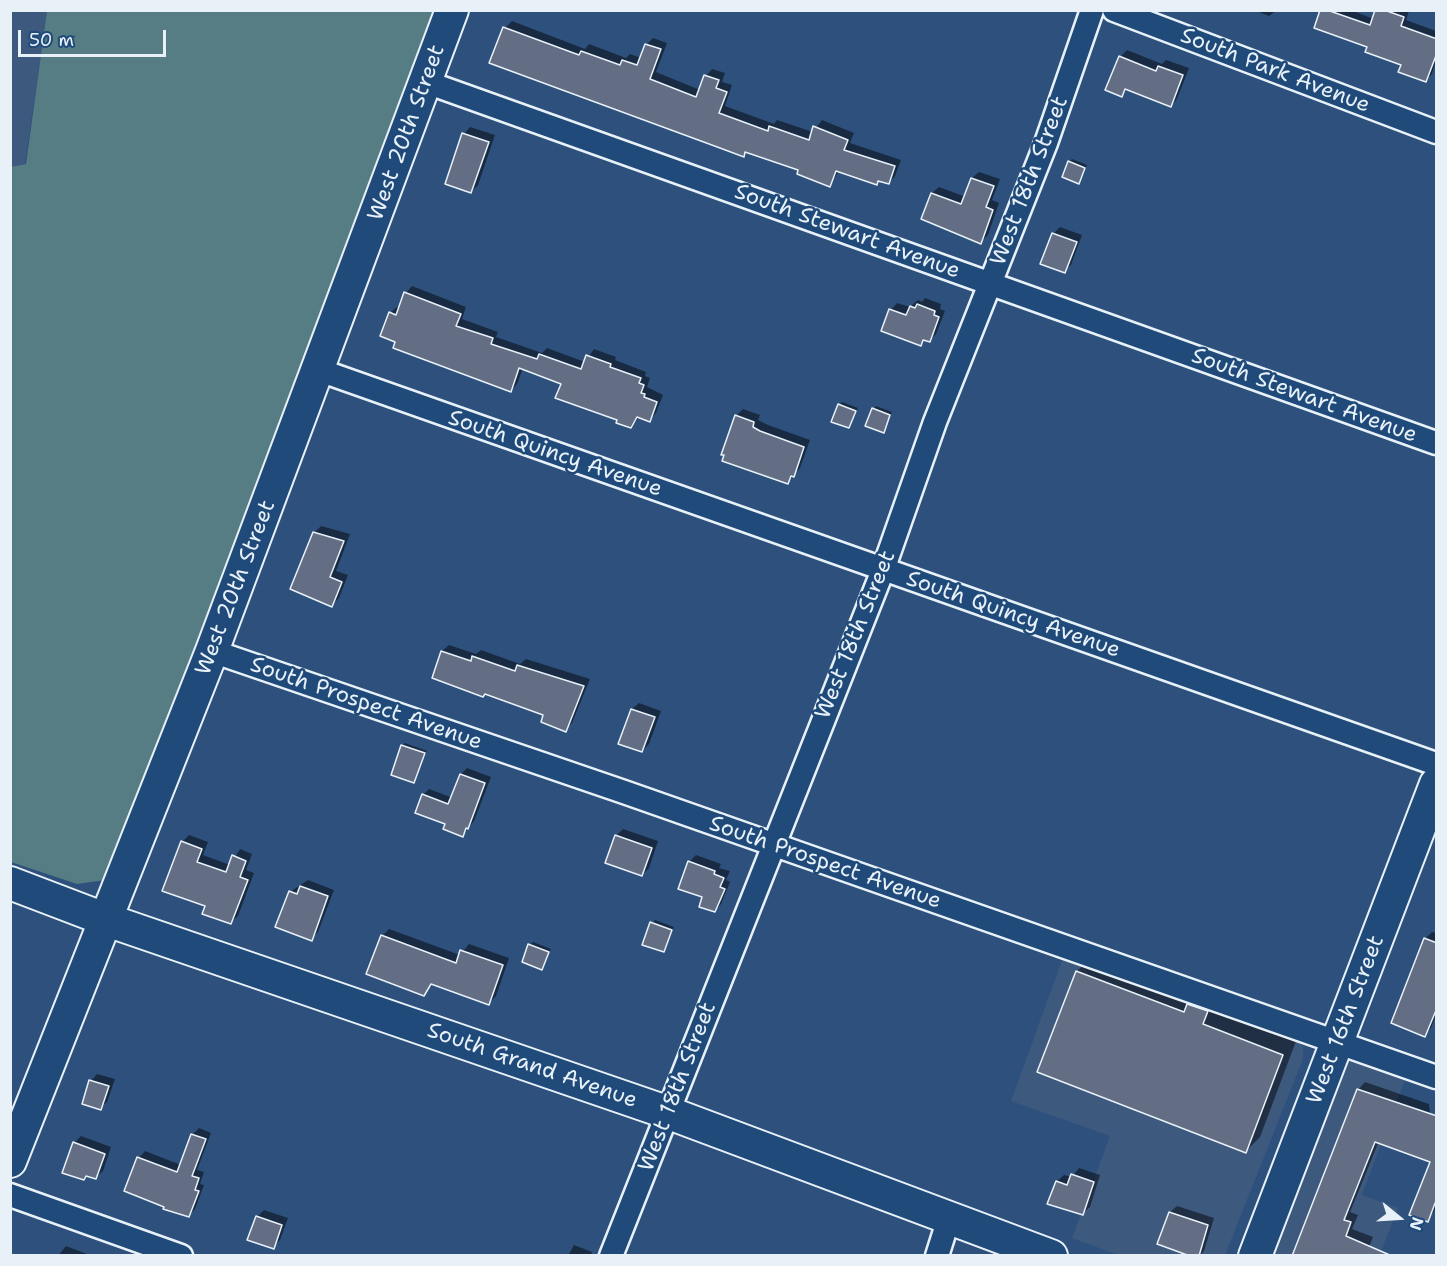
<!DOCTYPE html>
<style>
body{margin:0}
#map{position:relative;width:1447px;height:1266px;overflow:hidden;background:#2d517c;font-family:"Shantell Sans",sans-serif}
canvas{display:block}
.frame{position:absolute;inset:0;border:12px solid #e8f1f8;pointer-events:none}
.north{position:absolute;left:1369px;top:1188px;width:60px;height:60px;-webkit-text-stroke:4px #1f4a7a;paint-order:stroke;rotate:108deg;font-size:16px;font-weight:700;line-height:24px;text-align:center;color:#e8f1f8}
.north::after{content:'';display:block;margin:auto;width:21px;height:27px;background:#e8f1f8;clip-path:polygon(50% 0,100% 100%,50% 72%,0 100%)}
.scale{position:absolute;left:18px;top:30px;width:148px;height:27px;box-sizing:border-box;border:3px solid #e8f1f8;border-top:0;padding-left:8px;font-size:18px;line-height:21px;white-space:nowrap;color:#e8f1f8;-webkit-text-stroke:4px #1f4a7a;paint-order:stroke}
</style>
<div id="map">
<canvas width="1447" height="1266"></canvas>
<div class="frame"></div>
<div class="north">N</div>
<div class="scale">50 m</div>
</div>
<script>
const context = document.querySelector('canvas').getContext('2d');
context.lineJoin = 'round';
function paint(path, color) {
  context.fillStyle = color;
  context.fill(path, 'evenodd');
}
function toPath(rows) {
  const path = new Path2D();
  for (const r of rows) {
    path.moveTo(r[0], r[1]);
    for (let i = 2; i < r.length; i += 2) path.lineTo(r[i], r[i + 1]);
  }
  return path;
}
function trace(path, color, width, dash) {
  context.strokeStyle = color;
  context.lineWidth = width;
  context.lineCap = dash ? 'butt' : 'round';
  context.setLineDash(dash || []);
  context.stroke(path);
}
function label(font, color, halo, rows, align = 'center') {
  context.font = font + ' "Shantell Sans",sans-serif';
  context.lineWidth = 5;
  context.setLineDash([]);
  context.textBaseline = 'middle';
  context.strokeStyle = halo;
  context.fillStyle = color;
  for (const [text, x, y, turn = 0] of rows) {
    context.save();
    context.translate(x, y);
    context.rotate((+turn || 0) * Math.PI / 180);
    context.textAlign = isNaN(turn) ? turn : align;
    if (halo) context.strokeText(text, 0, 0);
    context.fillText(text, 0, 0);
    context.restore();
  }
}
paint(toPath([
 [11,11,47,11,25,164,11,167],
 [1065,952,1296,1037,1303,1047,1303,1059,1225,1255,1118,1255,1072,1238,1110,1136,1011,1101],
 [1356,1058,1406,1077,1362,1195,1398,1208,1380,1255,1271,1256,1346,1061]
]), '#3d597e');
paint(toPath([
 [47,11,440,11,105,880,77,884,11,862,10,167,26,164]
]), '#557d83');
paint(toPath([
 [1254,10,1277,10,1269,16],
 [1321,10,1350,10,1374,19,1377,10,1409,11,1406,20,1436,31,1436,61,1432,74,1426,80,1403,64,1369,46],
 [512,21,585,49,589,44,626,58,630,54,641,58,646,45,653,38,667,43,656,72,700,90,706,76,712,69,725,73,722,82,732,85,725,106,774,124,777,120,813,132,822,120,854,133,850,143,901,160,895,176,889,183,880,180,877,183,839,171,830,185,800,169,747,151,743,155,505,28],
 [1127,50,1162,64,1166,60,1189,68,1177,99,1171,106,1128,89,1121,95,1120,57],
 [470,127,495,135,478,185,471,192,464,134],
 [1072,159,1087,165,1078,182,1069,162],
 [979,172,1000,179,992,200,999,203,988,235,981,242,932,193,939,187,966,197,972,178],
 [1060,227,1082,235,1071,265,1064,271,1053,234],
 [412,286,466,307,462,319,498,332,496,337,542,353,547,348,585,362,594,349,616,357,615,360,646,372,645,376,650,378,647,387,663,395,656,413,650,420,640,416,631,427,563,383,523,368,517,384,511,391,397,341,390,313,397,307,400,308,406,293],
 [925,298,941,304,940,309,945,311,936,334,929,341,925,339,920,344,891,310,897,303,910,307,918,300,922,302],
 [842,402,858,408,849,427,839,405],
 [876,406,892,412,883,431,873,409],
 [743,409,760,415,758,420,768,425,810,440,800,468,788,482,726,454,736,416],
 [321,526,350,534,336,571,348,575,339,598,332,605,314,533],
 [449,645,476,654,481,650,520,664,526,659,590,679,572,723,565,730,545,715,442,651],
 [639,703,661,711,649,744,642,751,620,743,632,709],
 [405,743,427,751,414,781,402,746],
 [467,768,491,777,474,821,463,835,447,823,423,795,429,789,453,798,461,774],
 [623,829,658,841,649,868,642,875,616,836],
 [189,835,208,842,203,855,230,865,240,849,252,854,246,870,254,873,238,916,231,922,207,905,182,842],
 [696,855,721,864,719,868,730,871,726,880,730,882,721,904,715,911,704,896,689,862],
 [308,880,334,890,318,932,311,939,290,892],
 [655,920,674,927,664,951,652,923],
 [389,929,460,955,469,944,509,958,496,996,489,1003,433,983,423,994,382,936],
 [1432,932,1436,933,1436,1015,1431,1028,1424,1035,1425,939],
 [533,942,551,949,542,968,530,945],
 [1092,957,1296,1041,1260,1137,1246,1151,1039,1072,1077,971],
 [97,1074,115,1079,107,1102,100,1108,91,1081],
 [1365,1082,1429,1104,1430,1114,1436,1117,1436,1208,1427,1221,1431,1161,1379,1141,1350,1212,1358,1215,1352,1229,1373,1237,1368,1250,1339,1249,1358,1090],
 [199,1128,211,1133,197,1170,204,1172,200,1184,204,1185,195,1209,189,1215,126,1190,139,1158,145,1151,181,1165,193,1134],
 [81,1136,111,1147,103,1171,96,1177,88,1175,84,1179,74,1143],
 [1079,1168,1100,1175,1090,1207,1083,1213,1057,1181,1064,1175,1072,1177],
 [1177,1206,1214,1218,1204,1251,1200,1256,1191,1256,1170,1212],
 [264,1210,288,1218,280,1240,273,1247,257,1217],
 [574,1245,592,1252,591,1256,568,1256],
 [66,1246,87,1254,87,1256,58,1256]
]), '#0007');
const building = toPath([
 [1320,10,1327,10,1370,25,1375,10,1384,10,1404,17,1401,26,1437,39,1437,53,1426,82,1398,72,1401,65,1365,52,1367,47,1314,28,1320,10],
 [503,27,579,55,581,51,620,65,622,60,637,65,645,44,661,49,650,79,696,97,704,75,719,80,716,88,727,92,719,113,768,131,769,126,809,140,813,126,848,140,844,150,895,166,889,184,878,181,877,185,836,171,830,187,797,174,798,170,745,152,744,157,720,148,489,63,503,27],
 [1119,56,1156,71,1158,66,1183,75,1171,107,1125,89,1122,97,1105,90,1119,56],
 [462,133,489,142,471,193,445,184,462,133],
 [1068,161,1085,168,1079,184,1062,177,1068,161],
 [971,178,994,186,986,207,993,210,981,244,921,219,931,193,961,204,971,178],
 [1052,233,1077,242,1065,273,1040,264,1052,233],
 [404,292,461,314,456,326,493,338,491,344,537,359,539,354,581,369,586,355,611,364,610,367,641,378,639,383,644,385,641,393,645,394,644,397,657,402,650,422,637,417,631,428,616,423,617,420,555,398,561,384,519,368,511,392,393,348,395,342,380,336,389,312,396,315,404,292],
 [917,304,935,311,934,315,939,317,930,342,923,340,921,346,881,331,889,309,906,315,910,306,915,308,917,304],
 [838,404,856,411,849,428,831,422,838,404],
 [872,408,890,415,884,433,865,426,872,408],
 [735,415,754,422,753,427,760,431,804,447,794,477,791,476,788,484,722,461,724,455,721,455,735,415],
 [313,532,344,541,330,577,342,582,332,607,290,589,313,532],
 [441,651,471,661,472,656,515,671,517,665,584,686,566,732,541,722,543,715,485,694,483,697,432,678,441,651],
 [631,709,655,717,642,752,618,744,631,709],
 [401,745,425,753,414,783,391,775,401,745],
 [460,774,485,783,468,829,466,828,463,837,443,829,445,824,415,813,422,794,448,804,460,774],
 [615,835,652,848,642,876,605,863,615,835],
 [181,841,202,849,197,862,226,872,232,855,246,861,240,877,248,880,231,924,202,914,205,906,162,891,181,841],
 [688,861,715,871,714,874,724,878,720,887,725,889,715,912,699,907,702,897,678,889,688,861],
 [300,886,328,896,312,941,275,927,289,891,297,894,300,886],
 [650,922,672,930,664,952,642,945,650,922],
 [381,935,456,963,460,950,503,965,489,1005,431,984,424,996,366,974,381,935],
 [1424,938,1437,943,1437,1008,1425,1037,1391,1023,1424,938],
 [528,944,549,952,542,970,522,962,528,944],
 [1076,971,1184,1012,1187,1004,1208,1011,1203,1024,1283,1055,1246,1153,1037,1072,1076,971],
 [89,1080,109,1086,101,1110,82,1104,89,1080],
 [1357,1089,1437,1116,1437,1198,1428,1222,1409,1215,1430,1162,1375,1142,1344,1220,1351,1222,1346,1236,1392,1256,1292,1256,1357,1089],
 [191,1134,206,1139,192,1176,199,1178,195,1190,199,1191,189,1217,163,1209,164,1207,124,1191,137,1157,177,1172,191,1134],
 [73,1142,105,1154,96,1179,86,1176,84,1180,62,1173,73,1142],
 [1071,1174,1094,1182,1083,1215,1047,1204,1056,1181,1067,1185,1071,1174],
 [1169,1212,1208,1225,1199,1256,1190,1256,1157,1244,1169,1212],
 [256,1216,282,1225,274,1249,247,1240,256,1216]
]);
paint(building, '#636d84');
trace(building, '#e8f1f8', 1.5);
const street = toPath([
 [1114,10,1436,132],
 [426,82,1436,443],
 [319,370,1436,764],
 [212,651,624,792,1436,1077],
 [10,1195,181,1256],
 [611,1256,883,570,935,422,1046,143,1092,10],
 [937,1256,949,1218]
]);
const secondary = toPath([
 [10,883,107,920,669,1113,1051,1256],
 [10,1161,212,651,452,10],
 [1255,1256,1436,784]
]);
trace(street, '#e8f1f8', 27);
trace(secondary, '#e8f1f8', 36);
trace(street, '#1f4a7a', 22);
trace(secondary, '#1f4a7a', 32);
label('22px', '#e8f1f8', '#1f4a7a', [
 ["South Park Avenue",1275,71,21],
 ["West 20th Street",407,133,-70],
 ["West 18th Street",1030,181,-69],
 ["South Stewart Avenue",847,232,20],
 ["South Stewart Avenue",1304,396,20],
 ["South Quincy Avenue",555,454,19],
 ["West 20th Street",236,588,-69],
 ["South Quincy Avenue",1013,615,19],
 ["West 18th Street",856,635,-68],
 ["South Prospect Avenue",366,704,19],
 ["South Prospect Avenue",825,863,19],
 ["West 16th Street",1346,1020,-69],
 ["South Grand Avenue",532,1066,19],
 ["West 18th Street",678,1087,-69]
]);
</script>
